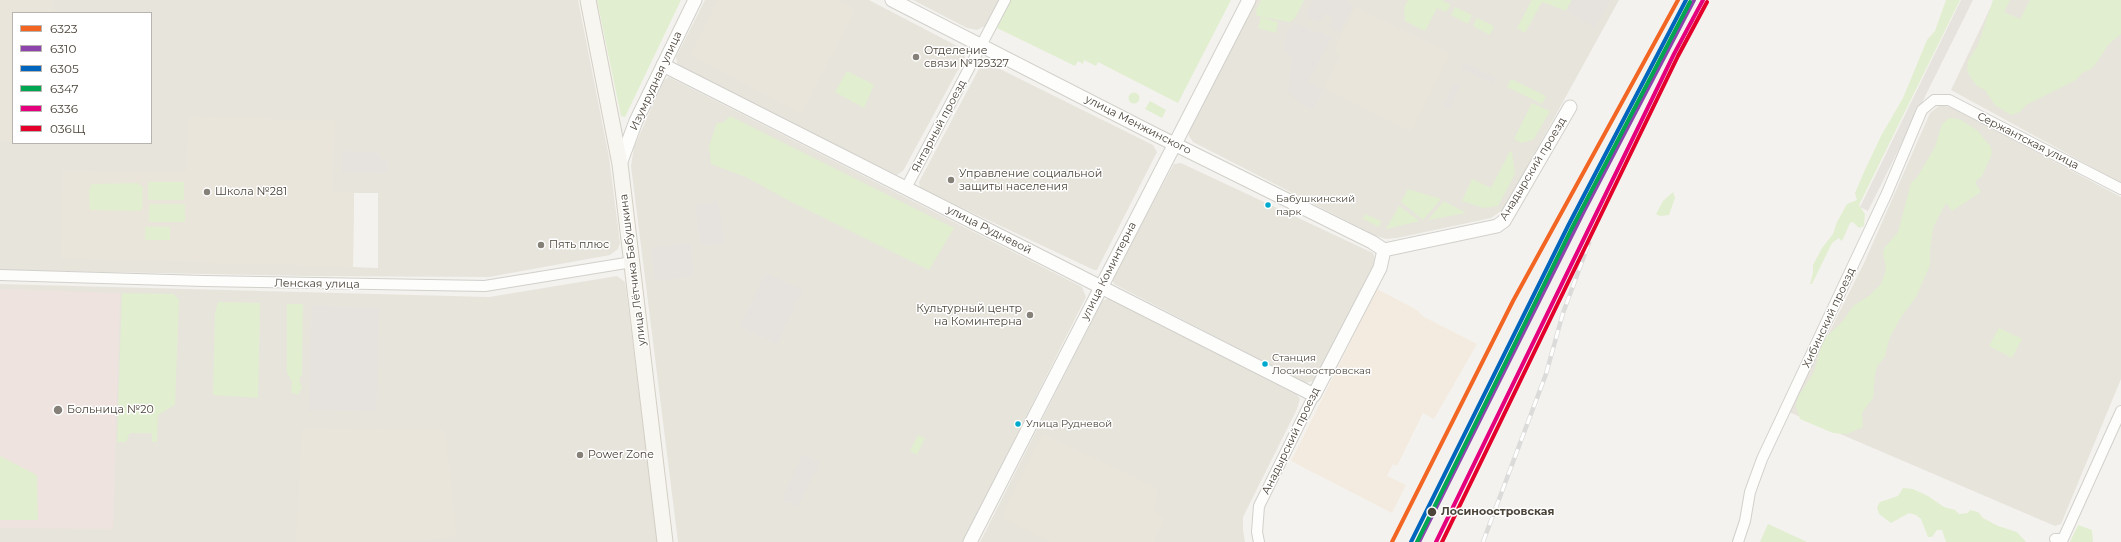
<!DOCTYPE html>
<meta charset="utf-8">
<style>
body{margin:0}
#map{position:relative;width:2121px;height:542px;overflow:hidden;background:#f4f2ee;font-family:Montserrat,sans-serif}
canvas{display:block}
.legend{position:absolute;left:12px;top:12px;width:140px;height:132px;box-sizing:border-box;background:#fff;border:1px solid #b7b4b0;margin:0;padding:5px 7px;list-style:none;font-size:12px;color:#4b4439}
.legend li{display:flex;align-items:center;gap:8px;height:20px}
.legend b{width:20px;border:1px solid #b7b4b0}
</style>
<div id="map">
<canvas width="2121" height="542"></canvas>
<ul class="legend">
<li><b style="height:5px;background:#f26522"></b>6323</li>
<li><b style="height:5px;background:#8e44ad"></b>6310</li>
<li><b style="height:5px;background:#0065bd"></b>6305</li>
<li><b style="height:5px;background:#00a651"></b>6347</li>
<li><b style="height:5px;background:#e5007d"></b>6336</li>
<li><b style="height:5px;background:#e4002b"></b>036Щ</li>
</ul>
</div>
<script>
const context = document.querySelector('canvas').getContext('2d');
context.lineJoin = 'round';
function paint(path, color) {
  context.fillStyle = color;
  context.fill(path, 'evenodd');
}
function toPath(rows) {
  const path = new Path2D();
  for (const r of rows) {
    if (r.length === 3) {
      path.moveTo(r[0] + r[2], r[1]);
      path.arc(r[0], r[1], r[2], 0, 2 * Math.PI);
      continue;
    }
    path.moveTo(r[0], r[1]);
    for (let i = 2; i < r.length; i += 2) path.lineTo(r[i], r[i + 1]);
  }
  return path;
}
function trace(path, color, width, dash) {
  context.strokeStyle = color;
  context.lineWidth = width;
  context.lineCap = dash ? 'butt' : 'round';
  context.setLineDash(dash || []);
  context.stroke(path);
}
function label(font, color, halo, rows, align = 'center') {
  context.font = font + ' Montserrat,sans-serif';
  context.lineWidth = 3;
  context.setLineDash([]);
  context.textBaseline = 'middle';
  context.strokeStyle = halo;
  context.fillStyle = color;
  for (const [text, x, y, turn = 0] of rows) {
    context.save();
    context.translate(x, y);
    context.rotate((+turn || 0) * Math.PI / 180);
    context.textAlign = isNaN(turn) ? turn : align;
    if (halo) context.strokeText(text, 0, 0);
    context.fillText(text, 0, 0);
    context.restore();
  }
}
paint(toPath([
 [0,0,578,0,609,157,620,243,618,249,610,255,489,277,307,276,0,270],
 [13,13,151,13,151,143,13,143],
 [354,193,378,193,378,268,353,267],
 [705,0,869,0,961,48,965,57,903,171,897,175,682,69,677,63,676,57],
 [913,0,1000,0,985,26,977,30,967,28],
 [1255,0,1619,0,1504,209,1491,218,1397,238,1386,239,1376,236,1193,142,1189,136,1188,131],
 [1994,0,2121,0,2121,183,1951,90],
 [988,63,1153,145,1157,152,1097,270,1094,270,920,188,919,182,981,65],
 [669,77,1082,287,1086,297,963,542,678,542,631,166,634,147,664,80],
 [1940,105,1951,107,2121,197,2121,379,2061,524,2055,526,1789,412,1865,261,1930,113],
 [1181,163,1373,253,1376,261,1317,380,1305,383,1114,284,1112,278,1174,164],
 [617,276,625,282,658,542,0,542,0,284,489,297],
 [1109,298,1294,391,1300,399,1297,409,1243,517,1243,530,1245,542,980,542,1102,301]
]), '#e7e4dc');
paint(toPath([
 [1377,289,1417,310,1424,317,1477,344,1434,419,1423,413,1397,466,1393,464,1387,476,1406,485,1392,513,1291,461]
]), '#f3ebdf');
paint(toPath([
 [1961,0,1973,0,1868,211,1860,207]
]), '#e6e2de');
paint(toPath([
 [0,0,54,0,54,13,13,13,13,142,0,142],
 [717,0,838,0,856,9,802,114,690,55],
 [1356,7,1450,53,1411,132,1324,88,1341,54,1334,49],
 [188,117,335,120,333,191,354,193,353,267,61,258,63,170,186,172],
 [302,429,445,430,457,537,391,542,296,542],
 [1043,434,1158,489,1154,512,1165,518,1153,542,1050,542,1000,517]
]), '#eae5da');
paint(toPath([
 [0,289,120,293,113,529,0,528]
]), '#eee3df');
paint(toPath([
 [597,0,681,0,625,117,621,116],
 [1011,0,1231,0,1178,103,1098,62,1096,66,1084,60,1083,64,1078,61,1075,66,997,28],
 [1261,0,1304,0,1295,18,1290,22,1257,16,1256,10],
 [1408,0,1442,0,1451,5,1446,12,1437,8,1425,31,1405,21,1404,8],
 [1532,0,1572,0,1566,11,1542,2,1525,33,1517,28],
 [1946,0,1960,0,1859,205,1865,214,1864,226,1859,228,1853,222,1850,223,1843,239,1841,241,1839,238,1832,243,1812,284,1810,284,1813,273,1813,265,1822,248,1833,234,1837,222,1847,204,1857,200,1855,193,1864,172,1881,136,1903,98,1927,40,1935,31],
 [1993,0,2010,0,2004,12,2020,19,2030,0,2121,0,2121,34,2108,45,2097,62,2091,69,2082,73,2076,80,2026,105,2020,112,2011,115,1995,105,1985,90,1977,86,1971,78,1967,70,1968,61,1978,45],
 [1455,7,1472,15,1468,24,1451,15],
 [1261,17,1278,22,1276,33,1258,28],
 [1477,18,1494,26,1490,35,1473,26],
 [847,71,874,85,864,108,835,92],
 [1511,79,1546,96,1542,104,1507,87],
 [1134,98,5.5],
 [1150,101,1166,110,1162,118,1145,109],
 [1532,103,1550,111,1534,139,1522,143,1514,139],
 [730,116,954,228,929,270,786,199,746,177,711,164,709,146,717,123,724,122],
 [1949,118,1959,119,1977,130,1991,147,1992,154,1982,176,1975,182,1981,192,1952,211,1946,203,1942,210,1933,228,1930,250,1930,265,1916,297,1901,317,1889,339,1885,357,1878,365,1875,374,1873,398,1862,413,1863,427,1847,434,1833,433,1800,419,1796,406,1798,397,1814,372,1823,340,1842,322,1853,306,1870,295,1881,284,1886,270,1883,252,1885,247,1898,232,1911,183,1918,176,1935,147,1942,124],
 [1510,151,1512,152,1515,174,1498,206,1484,208,1462,201,1472,179,1491,188],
 [148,182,184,182,184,200,148,200],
 [137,183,143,187,142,210,137,211,90,210,89,190,92,184],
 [1408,189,1441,199,1423,220,1401,202],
 [1673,192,1675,198,1669,215,1660,216,1656,214,1663,201],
 [1444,201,1466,213,1428,220],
 [149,204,185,204,185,222,149,222],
 [1399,206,1420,221,1386,229],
 [1365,214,1381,221,1379,227,1363,219],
 [145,227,170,227,170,240,145,240],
 [122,293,174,294,179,300,175,405,158,415,157,442,152,442,152,433,130,433,126,442,117,442],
 [218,302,260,303,258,398,213,395,215,313],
 [287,304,303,304,302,374,299,380,302,387,298,395,291,392,292,382,287,373],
 [1999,328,2022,339,2012,358,1989,346],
 [918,435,925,438,917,455,910,451],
 [0,456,37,475,38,520,0,520],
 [1903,488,1913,489,1928,496,1944,507,1955,510,1959,514,1968,513,1970,510,1978,512,1983,518,1998,526,2017,532,2026,542,1946,542,1942,530,1937,530,1932,537,1928,537,1921,519,1916,515,1909,513,1891,523,1879,514,1877,507,1880,502,1898,496],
 [1768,524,1807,542,1760,542],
 [2078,525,2092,530,2093,542,2070,542]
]), '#e1eecf');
paint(toPath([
 [1313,0,1344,0,1353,5,1340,32,1329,27,1334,18,1324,13,1320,22,1306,16],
 [1572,0,1610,0,1595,27,1566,11],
 [1295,23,1316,33,1318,31,1331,37,1308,82,1323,90,1313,110,1301,103,1288,92,1292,57,1284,50,1287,33],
 [1465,63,1496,78,1493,84,1462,69],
 [1454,82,1460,85,1449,109,1443,106],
 [342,151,378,153,381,160,387,161,387,173,342,172],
 [718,202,724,243,701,246,695,205],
 [690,243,694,276,655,281,651,248],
 [766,273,802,290,777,344,740,327],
 [312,306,379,308,376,411,309,410],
 [803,455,819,462,798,506,782,499]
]), '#e6e3df');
const minor = toPath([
 [906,188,1005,0],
 [0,275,204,281,485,286,632,262],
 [2055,539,2063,539,2121,411],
 [1259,542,1257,532,1259,506,1314,395],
 [1738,542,1745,521,1750,492,1762,459,1887,193,1922,110,1934,100,1949,100,2121,189]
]);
const tertiary = toPath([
 [892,0,1156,135,1372,242,1384,250],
 [663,65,1314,395,1380,268,1384,250],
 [620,164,636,121,695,0],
 [1384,250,1497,226,1504,221,1570,107],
 [970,542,1249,0]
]);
const secondary = toPath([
 [588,0,620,164,665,542]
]);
trace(minor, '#d2d0cb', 12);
trace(tertiary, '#d2d0cb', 15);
trace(secondary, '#d3cfc5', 17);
trace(minor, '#fdfdfc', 10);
trace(tertiary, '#fdfdfc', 13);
trace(secondary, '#f7f6f1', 15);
const rail = toPath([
 [1483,542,1546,374,1563,313,1589,243]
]);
trace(rail, '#dbdbda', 4.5);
trace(rail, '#fff', 3, [9]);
trace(toPath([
 [1392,542,1513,301,1678,0]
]), '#f26522', 4);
trace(toPath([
 [1419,542,1584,211,1694,0]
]), '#8e44ad', 4);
trace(toPath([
 [1411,542,1568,226,1686,0]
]), '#0065bd', 4);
trace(toPath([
 [1417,542,1572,228,1690,2]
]), '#00a651', 4);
trace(toPath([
 [1436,542,1674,54,1703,0]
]), '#e5007d', 4);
trace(toPath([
 [1442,542,1678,56,1707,2]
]), '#e4002b', 4);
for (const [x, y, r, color] of [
 [916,57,4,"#868178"],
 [951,180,4,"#868178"],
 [207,192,4,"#868178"],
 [1268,205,3.5,"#00a9ce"],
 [541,245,4,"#868178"],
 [1030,315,4,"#868178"],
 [1265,364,3.5,"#00a9ce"],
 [58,410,5,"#868178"],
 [1018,424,3.5,"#00a9ce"],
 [580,455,4,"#868178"],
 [1432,512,5,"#4b4439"]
]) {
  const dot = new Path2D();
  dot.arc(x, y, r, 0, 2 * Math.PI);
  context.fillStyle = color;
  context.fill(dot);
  trace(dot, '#fff', 1.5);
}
label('10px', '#4b4439', '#fff', [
 ["Бабушкинский",1276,199],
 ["парк",1276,212],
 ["Станция",1272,358],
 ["Лосиноостровская",1272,371],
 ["Улица Рудневой",1026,424]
], 'left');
label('11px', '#4b4439', '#fff', [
 ["Отделение",924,51],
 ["связи №129327",924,64],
 ["Управление социальной",959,174],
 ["защиты населения",959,187],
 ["Школа №281",215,192],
 ["Пять плюс",549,245],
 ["Культурный центр",1022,309,"right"],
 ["на Коминтерна",1022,322,"right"],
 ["Больница №20",67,410],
 ["Power Zone",588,455]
], 'left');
label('11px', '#4b4439', '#fff', [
 ["Изумрудная улица",656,81,-65],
 ["улица Менжинского",1138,125,27],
 ["Янтарный проезд",939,126,-62],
 ["Сержантская улица",2028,141,27],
 ["Анадырский проезд",1533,169,-59],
 ["улица Рудневой",989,230,27],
 ["улица Лётчика Бабушкина",633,270,-97],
 ["улица Коминтерна",1109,271,-63],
 ["Ленская улица",317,284,1],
 ["Хибинский проезд",1829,318,-65],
 ["Анадырский проезд",1291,441,-64]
]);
label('bold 11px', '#4b4439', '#fff', [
 ["Лосиноостровская",1441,512]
], 'left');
</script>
